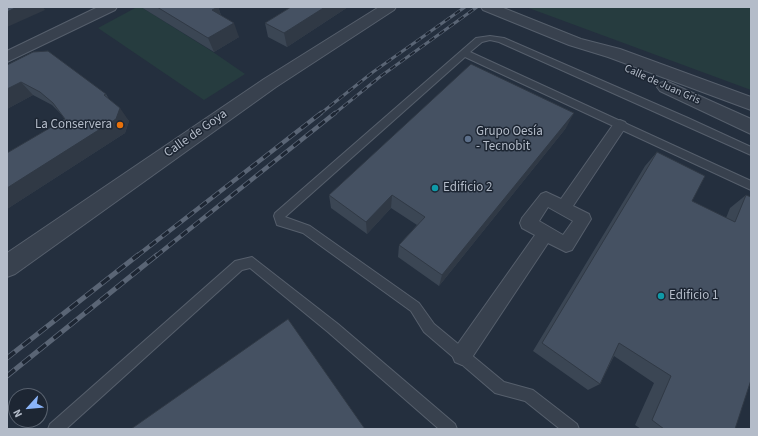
<!DOCTYPE html>
<meta charset="utf-8">
<style>
body{margin:0}
#map{position:relative;width:758px;height:436px;overflow:hidden;background:#242f3e;font-family:"Source Sans 3",sans-serif}
canvas{display:block}
.frame{position:absolute;inset:0;border:8px solid #b4bcc9;pointer-events:none}
.north{position:absolute;left:8px;top:388px;width:40px;height:40px;box-sizing:border-box;background:#1d2633;border:1px solid #59626f;border-radius:50%;rotate:243deg;font-size:11px;font-weight:700;line-height:16px;text-align:center;color:#b4bcc9}
.north::after{content:'';display:block;margin:auto;width:14px;height:18px;background:#8ab4f8;clip-path:polygon(50% 0,100% 100%,50% 72%,0 100%)}
</style>
<div id="map">
<canvas width="758" height="436"></canvas>
<div class="frame"></div>
<div class="north">N</div>
</div>
<script>
const context = document.querySelector('canvas').getContext('2d');
context.lineJoin = 'round';
function paint(path, color) {
  context.fillStyle = color;
  context.fill(path, 'evenodd');
}
function toPath(rows) {
  const path = new Path2D();
  for (const r of rows) {
    path.moveTo(r[0], r[1]);
    for (let i = 2; i < r.length; i += 2) path.lineTo(r[i], r[i + 1]);
  }
  return path;
}
function trace(path, color, width, dash) {
  context.strokeStyle = color;
  context.lineWidth = width;
  context.lineCap = dash ? 'butt' : 'round';
  context.setLineDash(dash || []);
  context.stroke(path);
}
function label(font, color, halo, rows, align = 'center') {
  context.font = font + ' "Source Sans 3",sans-serif';
  context.lineWidth = 3;
  context.setLineDash([]);
  context.textBaseline = 'middle';
  context.strokeStyle = halo;
  context.fillStyle = color;
  for (const [text, x, y, turn = 0] of rows) {
    context.save();
    context.translate(x, y);
    context.rotate((+turn || 0) * Math.PI / 180);
    context.textAlign = isNaN(turn) ? turn : align;
    if (halo) context.strokeText(text, 0, 0);
    context.fillText(text, 0, 0);
    context.restore();
  }
}
paint(toPath([
 [137,7,141,7,213,52,245,74,204,100,98,28],
 [526,7,751,7,751,90]
]), '#263c3f');
const service = toPath([
 [490,36,504,38,688,118,751,147,751,155,499,42,490,40,482,42,470,52,751,181,751,190,465,57,285,217,310,226,419,303,434,324,504,382,533,390,577,424,579,429,560,429,525,401,495,393,424,332,411,311,303,233,277,225,274,216,275,213,476,38,490,36],
 [252,257,338,324,455,424,457,429,439,429,328,332,250,268,242,270,66,429,48,429,50,424,235,261,252,257]
]);
const pedestrian = toPath([
 [620,120,625,122,627,125,573,206,589,214,591,219,572,250,566,252,548,243,469,362,462,365,455,362,452,355,455,348,535,235,522,228,520,223,522,218,541,194,546,192,561,199,615,122,620,120],
 [548,207,573,221,563,235,539,221,548,207]
]);
const minor = toPath([
 [379,7,396,7,394,10,276,87,15,274,7,277,7,253,264,79,379,7]
]);
const tertiary = toPath([
 [98,7,117,7,115,10,7,62,7,51,98,7],
 [481,7,501,7,581,39,620,49,751,97,751,110,608,57,569,45,483,10,481,7],
 [666,81,751,119,751,134,660,91,657,87,660,83,666,81]
]);
trace(service, '#565f6c', 2);
trace(pedestrian, '#565f6c', 2);
trace(minor, '#565f6c', 2);
trace(tertiary, '#565f6c', 2);
paint(service, '#38414e');
paint(pedestrian, '#38414e');
paint(minor, '#38414e');
paint(tertiary, '#38414e');
const railFar2 = toPath([
 [320,114,373,72,465,7],
 [334,114,381,76,477,7]
]);
const railFar1 = toPath([
 [137,256,321,113],
 [156,256,335,113]
]);
const rail = toPath([
 [7,358,138,255],
 [7,376,157,255]
]);
trace(railFar2, '#5a6575', 3);
trace(railFar1, '#5a6575', 4.5);
trace(rail, '#5a6575', 5);
trace(railFar2, '#1d2633', 2, [6]);
trace(railFar1, '#1d2633', 3, [8]);
trace(rail, '#1d2633', 3.5, [10]);
paint(toPath([
 [141,7,218,7,221,15,239,37,214,52],
 [291,7,348,7,287,47,268,37,265,23],
 [7,65,106,94,109,99,129,121,125,133,7,209,7,153,65,119,60,113,52,105,33,95,7,109],
 [566,128,439,286,398,257,399,245,417,225,391,208,367,234,331,208,329,195],
 [657,152,692,201,726,218,730,208,746,195,735,429,641,429,635,425,654,383,614,356,600,384,588,390,533,351,645,166]
]), '#3b4654');
paint(toPath([
 [17,7,43,7,45,10,7,27,7,12],
 [218,7,223,21,212,10],
 [325,7,348,7,287,47,284,33],
 [234,23,239,37,214,52,208,38],
 [21,82,33,95,7,109,7,89],
 [120,108,129,121,125,133,7,209,7,188],
 [574,113,566,128,439,286,442,275],
 [392,195,391,208,367,234,366,222]
]), '#303945');
const building = toPath([
 [7,7,17,7,7,12,7,7],
 [157,7,218,7,212,10,234,23,208,38,157,7],
 [291,7,325,7,284,33,265,23,291,7],
 [48,51,106,94,104,95,120,108,116,119,7,188,7,153,65,119,53,103,40,92,21,82,7,89,7,65,33,52,48,51],
 [471,64,574,113,442,275,399,245,425,217,392,195,366,222,329,195,471,64],
 [657,152,705,176,692,201,735,222,746,195,751,197,751,380,735,429,664,429,652,420,671,376,619,343,600,384,542,343,657,152],
 [288,319,365,429,131,429,288,319]
]);
paint(building, '#455162');
trace(building, '#303945', 1);
for (const [x, y, r, color] of [
 [120,125,4,"#e8710a"],
 [468,139,4,"#5c6f8a"],
 [435,188,4,"#0f9aa8"],
 [661,296,4,"#0f9aa8"]
]) {
  const dot = new Path2D();
  dot.arc(x, y, r, 0, 2 * Math.PI);
  context.fillStyle = color;
  context.fill(dot);
  trace(dot, '#1d2633', 1.5);
}
label('11px', '#b4bcc9', '#1d2633', [
 ["Calle de Juan Gris",662,85,24]
]);
label('13px', '#b4bcc9', '#1d2633', [
 ["La Conservera",112,125,"right"],
 ["Grupo Oesía",476,132],
 ["- Tecnobit",476,147],
 ["Edificio 2",443,188],
 ["Edificio 1",669,296]
], 'left');
label('13px', '#b4bcc9', '#1d2633', [
 ["Calle de Goya",196,134,-35]
]);
</script>
